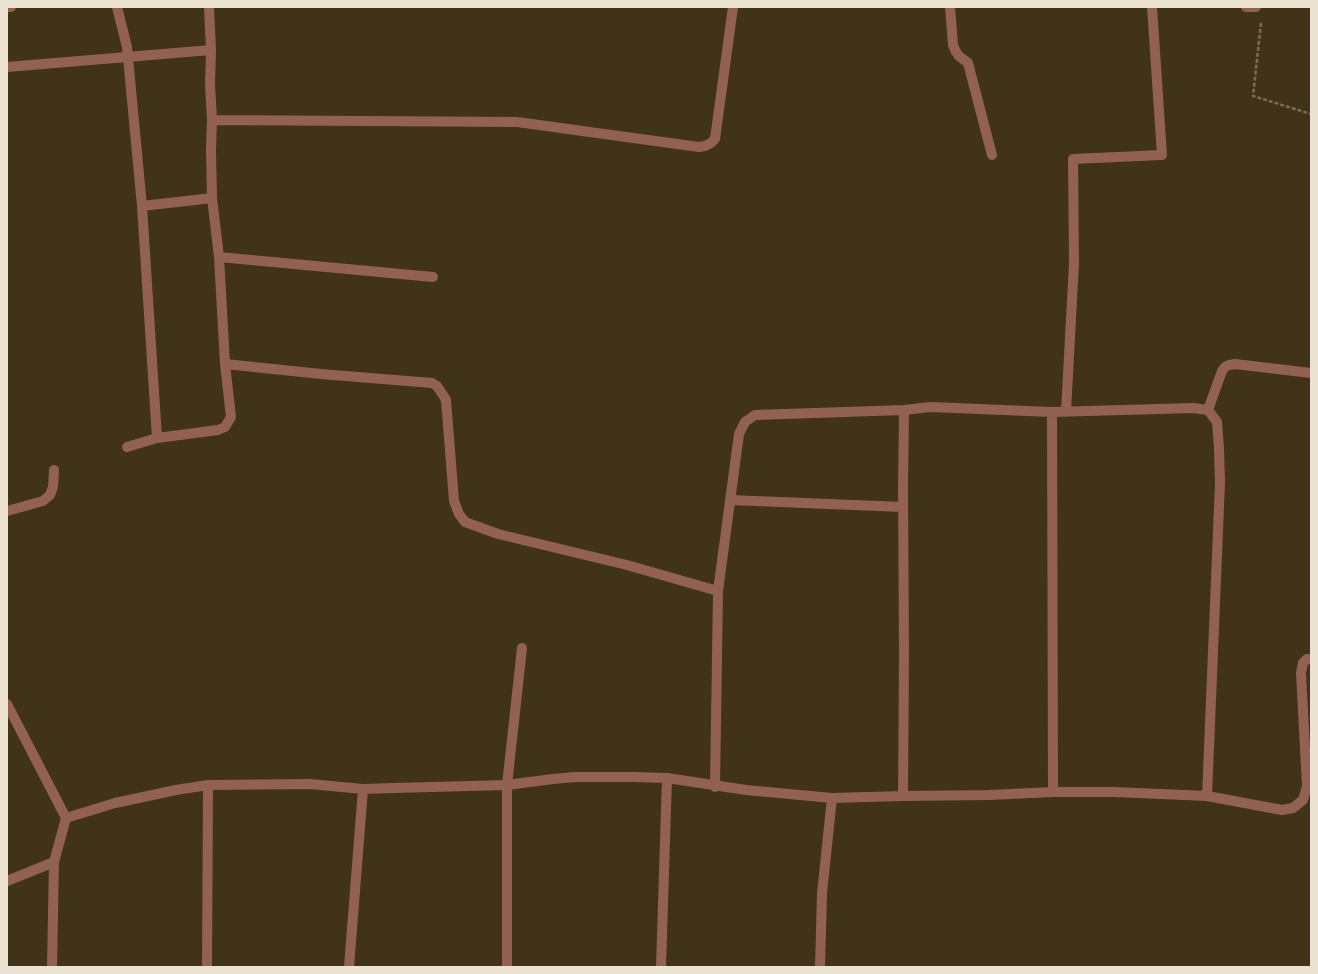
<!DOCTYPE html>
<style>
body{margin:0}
#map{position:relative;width:1318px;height:974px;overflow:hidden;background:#403317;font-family:Cabin,sans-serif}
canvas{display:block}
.frame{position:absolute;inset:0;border:8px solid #ebe2d2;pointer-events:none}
</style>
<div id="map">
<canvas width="1318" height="974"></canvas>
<div class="frame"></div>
</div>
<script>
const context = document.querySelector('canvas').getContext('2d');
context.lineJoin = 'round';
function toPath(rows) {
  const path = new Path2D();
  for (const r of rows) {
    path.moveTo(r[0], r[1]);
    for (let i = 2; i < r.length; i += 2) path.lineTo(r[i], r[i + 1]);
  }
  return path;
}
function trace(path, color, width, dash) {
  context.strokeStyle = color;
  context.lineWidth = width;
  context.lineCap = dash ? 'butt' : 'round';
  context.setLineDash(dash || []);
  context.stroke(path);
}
trace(toPath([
 [1261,23,1253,96,1311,114]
]), '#7a6f57', 2.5, [4, 2]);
trace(toPath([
 [7,7,11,7],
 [117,7,127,47,142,206,212,198,219,257,225,364,321,374,432,383,437,386,443,395,446,400,454,501,459,514,465,522,498,534,627,565,718,591],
 [950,7,953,45,956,52,959,56,968,63,992,155],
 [1246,7,1256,7],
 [211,50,210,84,212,120,211,150,212,198],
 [7,67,211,50,209,7],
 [212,120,517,122,699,147,705,146,711,143,715,139,733,7],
 [142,206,157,438],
 [219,257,433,277],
 [1208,410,1222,371,1225,367,1229,365,1235,364,1311,373],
 [1052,412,1053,792],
 [1066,412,1074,263,1073,159,1162,155,1152,7],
 [127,447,157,438,218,430,225,427,231,417,225,364],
 [730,500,903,507],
 [7,511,43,501,50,495,53,487,54,470],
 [7,704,66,818],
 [715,787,718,591,739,434,745,422,755,415,904,410,930,407,1052,412,1193,408,1208,410,1217,422,1219,448,1220,483,1207,796],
 [903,796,904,654,903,487,904,410],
 [7,881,54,862,66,818,115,803,176,790,208,785,310,784,363,789,394,788,507,785,553,779,575,777,635,777,667,778,746,790,832,798,903,796,989,795,1053,792,1114,792,1207,796,1282,810,1293,808,1303,800,1307,786,1301,673,1303,663,1307,659,1311,659],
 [52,967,54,862],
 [207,967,208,785],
 [349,967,363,789],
 [507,967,507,785,522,648],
 [661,967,667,778],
 [820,967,822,893,832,798]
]), '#926151', 10);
</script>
